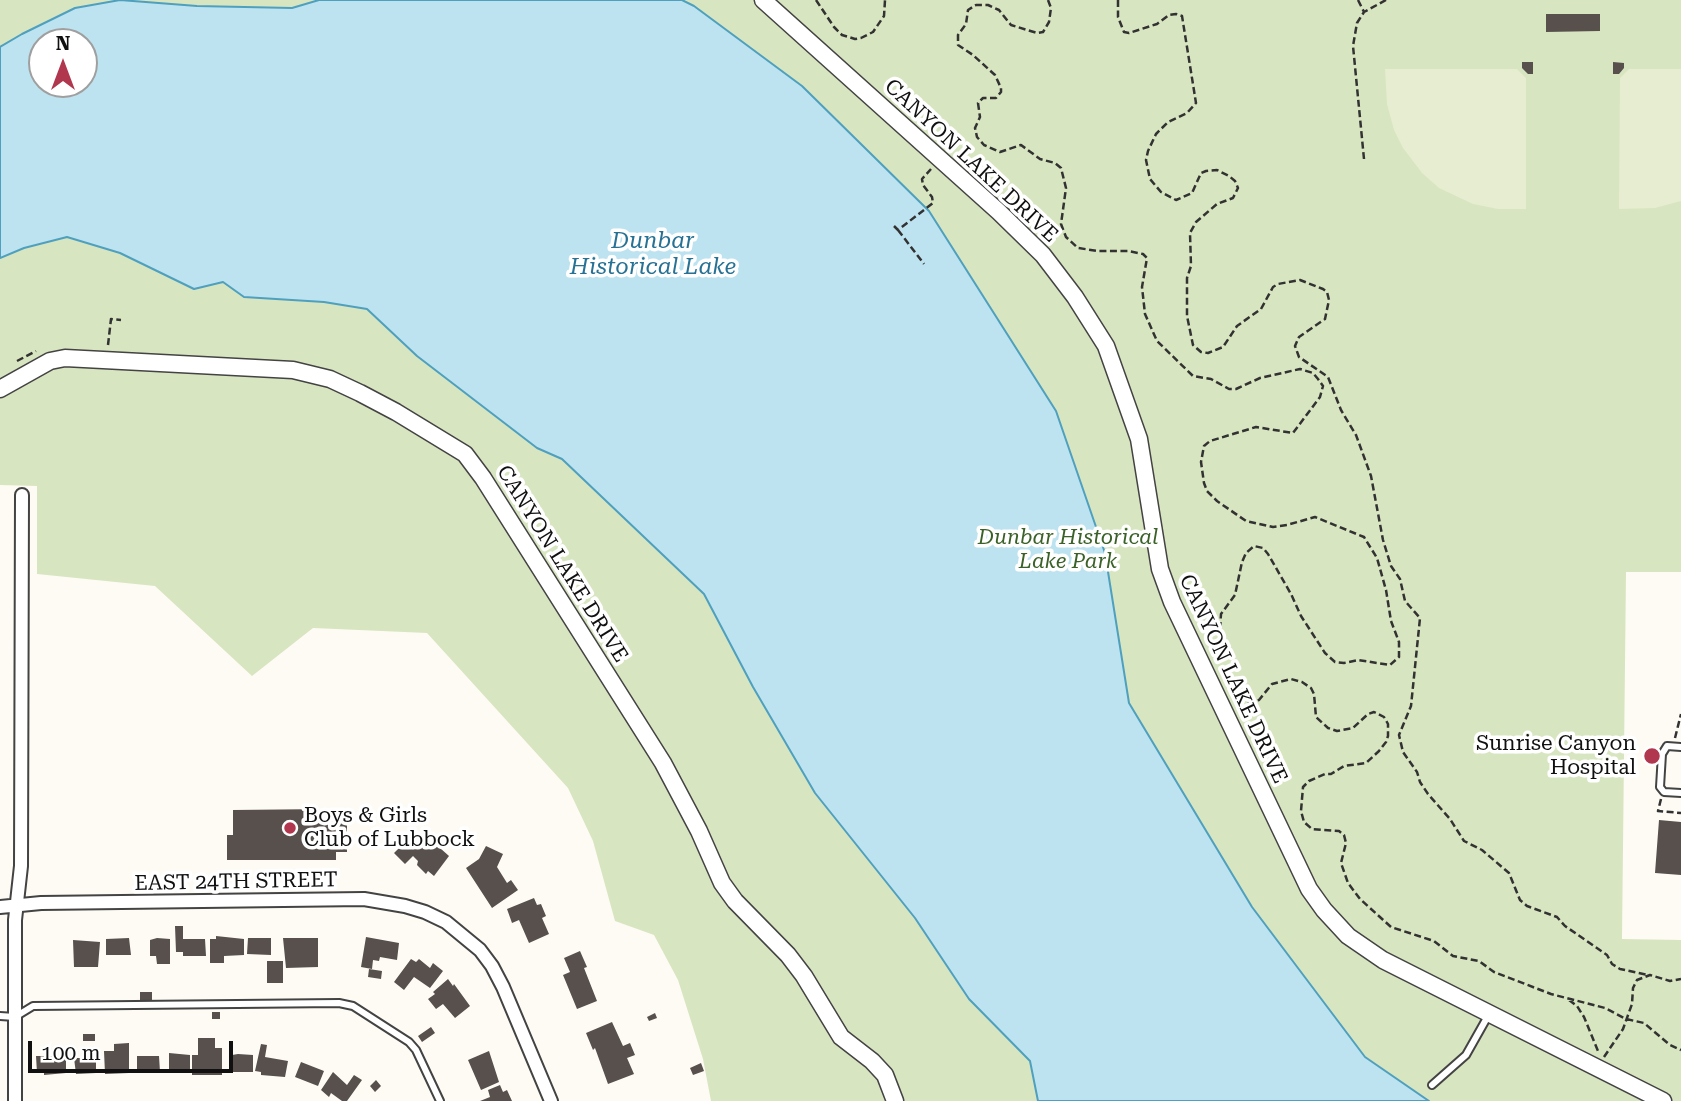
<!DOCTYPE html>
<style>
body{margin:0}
#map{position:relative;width:1681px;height:1101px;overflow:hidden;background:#fefbf4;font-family:"Roboto Serif",serif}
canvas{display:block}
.north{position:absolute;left:28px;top:28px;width:70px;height:70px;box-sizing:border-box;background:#fff;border:2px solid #9f9f9f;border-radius:50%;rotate:0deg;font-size:19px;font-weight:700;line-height:28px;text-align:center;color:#101010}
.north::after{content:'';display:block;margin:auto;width:24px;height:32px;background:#b0374d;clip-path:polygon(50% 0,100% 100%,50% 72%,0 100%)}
.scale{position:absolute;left:28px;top:1041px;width:205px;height:32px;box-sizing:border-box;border:4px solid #101010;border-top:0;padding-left:9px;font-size:21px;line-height:24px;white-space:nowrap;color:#101010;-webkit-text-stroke:5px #fff;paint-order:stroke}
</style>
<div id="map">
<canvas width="1681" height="1101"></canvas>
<div class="north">N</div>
<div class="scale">100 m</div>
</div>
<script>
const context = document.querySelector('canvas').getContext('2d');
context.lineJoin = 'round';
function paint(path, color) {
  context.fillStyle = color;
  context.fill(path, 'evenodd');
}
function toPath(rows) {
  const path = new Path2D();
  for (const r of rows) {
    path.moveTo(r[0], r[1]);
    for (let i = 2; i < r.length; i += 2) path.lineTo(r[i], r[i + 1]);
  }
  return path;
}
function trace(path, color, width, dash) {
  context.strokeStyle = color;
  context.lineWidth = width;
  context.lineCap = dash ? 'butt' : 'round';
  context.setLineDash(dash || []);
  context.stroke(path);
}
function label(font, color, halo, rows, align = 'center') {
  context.font = font + ' "Roboto Serif",serif';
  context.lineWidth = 7;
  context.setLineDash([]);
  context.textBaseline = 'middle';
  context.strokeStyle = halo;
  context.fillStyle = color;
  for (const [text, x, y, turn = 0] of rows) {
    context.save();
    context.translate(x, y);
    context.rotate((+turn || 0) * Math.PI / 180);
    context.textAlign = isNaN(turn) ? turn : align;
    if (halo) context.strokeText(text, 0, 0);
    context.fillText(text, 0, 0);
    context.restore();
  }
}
paint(toPath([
 [0,0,1681,0,1681,572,1626,572,1622,939,1681,940,1681,1101,711,1101,703,1059,678,980,654,935,615,921,593,841,568,788,427,633,313,628,252,676,155,586,37,574,37,486,0,485],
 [42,42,84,42,84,84,42,84]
]), '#d8e5c1');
paint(toPath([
 [1385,69,1517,69,1526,78,1526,209,1498,209,1473,204,1439,188,1422,173,1403,148,1394,130,1387,104],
 [1629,69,1681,69,1681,201,1677,202,1655,208,1619,209,1620,78]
]), '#e7edd1');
const water = toPath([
 [120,0,197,6,292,8,319,0,682,0,694,6,802,86,929,211,1056,411,1105,553,1129,703,1252,907,1365,1057,1429,1101,1038,1101,1030,1061,969,999,915,918,815,793,753,687,704,594,562,459,537,448,417,356,367,309,324,302,244,297,223,282,194,289,120,253,67,237,24,248,0,258,0,47,22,34,75,8,120,0],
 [42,42,84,42,84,84,42,84,42,42]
]);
paint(water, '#bee3f0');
trace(water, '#4ea0be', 2);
paint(toPath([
 [1546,14,1600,14,1600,31,1546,32],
 [1522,62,1533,62,1533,74,1528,74,1522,68],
 [1613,62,1624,63,1624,68,1619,74,1613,74],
 [328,809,328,821,347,821,347,852,336,852,336,860,227,860,227,835,233,835,233,810],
 [1659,820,1681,822,1681,875,1655,873],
 [422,832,449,856,434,876,428,871,426,874,417,865,418,861,413,856,405,864,394,853,407,840,411,843],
 [486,846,503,854,497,867,507,883,511,880,518,890,492,908,466,868,479,859],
 [534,898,537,905,541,904,546,916,542,918,549,934,529,943,519,920,512,923,507,909],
 [175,926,183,926,183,939,205,939,206,956,183,956,183,952,176,952],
 [216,936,244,939,244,955,224,956,224,963,210,963,210,939,216,939],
 [366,937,399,943,397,960,380,957,379,961,373,960,372,969,361,967],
 [129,938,131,955,106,955,106,939],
 [157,938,170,939,170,964,157,964,156,956,150,956,150,940],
 [248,938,271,938,271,955,247,954],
 [283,938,318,938,318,967,286,968],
 [73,940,100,942,98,967,74,967],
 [580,951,587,967,584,968,597,1001,577,1009,563,975,570,972,564,958],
 [411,959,416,962,419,959,430,968,433,963,443,971,430,988,414,977,404,990,394,982],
 [267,961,283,961,283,983,267,983],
 [369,969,382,971,381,979,368,977],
 [448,979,453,986,454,984,470,1006,455,1018,443,1004,436,1009,428,999,435,994,433,992],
 [140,992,152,992,152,1000,140,1000],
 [212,1012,220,1012,220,1019,212,1019],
 [655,1013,657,1018,649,1021,647,1017],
 [612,1022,623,1046,630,1043,635,1055,627,1058,634,1074,608,1084,595,1048,593,1050,586,1033],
 [431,1027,435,1033,422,1042,418,1036],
 [83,1034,95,1034,95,1041,83,1041],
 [198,1038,215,1038,215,1048,222,1048,222,1075,192,1075,192,1055,198,1055],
 [129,1043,129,1073,105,1074,104,1051,114,1051,114,1044],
 [261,1044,267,1045,265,1057,288,1061,285,1077,261,1075,261,1072,255,1071],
 [489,1051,499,1082,481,1090,468,1060],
 [169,1053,190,1055,190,1072,169,1073],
 [238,1054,253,1055,253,1072,232,1072,232,1055],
 [36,1056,66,1056,66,1073,44,1075,44,1073,37,1073],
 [137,1056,159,1056,160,1072,137,1073],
 [74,1058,96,1058,96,1073,76,1074],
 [301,1062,324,1071,318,1086,295,1077],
 [701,1063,704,1071,693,1075,690,1068],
 [333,1072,347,1085,354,1075,362,1080,347,1101,342,1101,331,1093,329,1097,321,1090],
 [376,1080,381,1086,375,1092,370,1086],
 [500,1085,503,1092,507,1090,512,1101,480,1101,490,1097,488,1090]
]), '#57504d');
const service = toPath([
 [1681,747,1667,746,1662,754,1660,787,1664,792,1681,793],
 [0,1016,15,1017,33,1006,339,1003,353,1006,409,1042,416,1050,440,1101],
 [1432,1085,1466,1055,1488,1016]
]);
const minor = toPath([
 [0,907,41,903,364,899,405,906,425,912,446,922,480,950,492,966,503,987,551,1101],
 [15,1101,15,920,21,866,22,495]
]);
const tertiary = toPath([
 [763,0,999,212,1043,255,1075,297,1106,346,1139,439,1160,569,1172,602,1309,889,1324,910,1348,936,1383,960,1663,1101],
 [0,389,50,361,65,358,293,370,330,379,360,393,396,412,465,454,483,478,663,763,699,831,722,883,735,901,788,955,804,976,841,1037,872,1061,885,1075,895,1101]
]);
trace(service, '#434343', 10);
trace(minor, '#434343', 16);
trace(tertiary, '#434343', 19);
trace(toPath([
 [816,0,834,27,842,35,855,39,861,38,873,32,884,16,885,0],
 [1048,0,1051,8,1049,22,1043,32,1037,33,1011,25,999,10,988,5,976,5,968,10,966,24,958,35,958,45,973,55,995,75,1001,88,1001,92,996,98,983,98,978,103,980,117,975,128,977,137,984,145,1000,152,1021,145,1040,159,1055,163,1061,168,1066,188,1061,224,1066,237,1078,248,1098,251,1128,251,1143,254,1147,258,1142,287,1145,314,1157,341,1193,376,1211,379,1229,389,1236,389,1260,378,1300,369,1313,373,1318,379,1323,386,1320,397,1293,433,1256,427,1210,441,1204,446,1201,462,1204,483,1207,491,1217,501,1246,521,1273,527,1287,525,1315,517,1364,537,1377,558,1386,590,1391,621,1399,642,1399,657,1390,665,1358,660,1344,663,1335,662,1325,653,1301,616,1291,594,1268,554,1263,548,1254,546,1246,553,1242,562,1235,595,1221,614,1218,662],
 [1118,0,1118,17,1124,32,1129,33,1157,24,1169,15,1176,14,1182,16,1196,103,1187,113,1168,122,1156,134,1148,151,1146,160,1150,179,1161,192,1176,200,1192,193,1201,173,1206,171,1217,170,1229,176,1235,181,1238,188,1233,198,1217,204,1196,222,1190,233,1191,266,1187,278,1187,316,1193,345,1201,352,1208,353,1223,347,1237,326,1261,309,1273,287,1278,284,1300,280,1323,289,1327,292,1329,300,1325,319,1299,337,1295,346,1299,357,1328,377,1341,410,1356,435,1371,476,1383,540,1391,566,1400,579,1405,601,1420,618,1411,706,1399,735,1403,752,1417,772,1420,782,1428,794,1450,819,1464,841,1482,850,1509,873,1520,900,1527,906,1557,917,1565,926,1607,955,1612,964,1620,969,1648,975],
 [1358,0,1364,12],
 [1364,159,1353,46,1357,23,1364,12,1386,0],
 [894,226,898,230,933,203,932,197,923,185,922,179,931,169],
 [898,230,924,264],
 [108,345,111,319,121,320],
 [17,361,36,351],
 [1231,690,1244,701,1249,703,1259,700,1272,684,1291,679,1302,682,1311,688,1314,694,1316,717,1328,728,1337,731,1353,728,1368,714,1374,712,1384,717,1388,724,1388,736,1386,742,1379,751,1366,763,1344,766,1331,774,1325,774,1309,781,1303,787,1301,811,1304,822,1312,829,1339,831,1344,835,1346,843,1341,863,1348,883,1360,899,1391,927,1434,941,1453,956,1479,961,1494,972,1551,994,1605,1008,1626,1019,1644,1023,1670,1045,1681,1050],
 [1675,738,1681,714],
 [1661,799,1658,811,1681,813],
 [1569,1000,1577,1006,1584,1017,1598,1051],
 [1604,1057,1623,1029,1632,1004,1633,988,1637,980,1650,975,1670,981,1681,979]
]), '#323232', 2.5, [7, 3.5]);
trace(service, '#fff', 6);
trace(minor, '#fff', 12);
trace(tertiary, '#fff', 16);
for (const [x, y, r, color] of [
 [1652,756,9,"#b0374d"],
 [290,828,7,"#b0374d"]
]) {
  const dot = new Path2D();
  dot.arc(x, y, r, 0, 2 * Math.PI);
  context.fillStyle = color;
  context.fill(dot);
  trace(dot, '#fff', 2.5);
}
label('21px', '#101010', '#fff', [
 ["CANYON LAKE DRIVE",971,161,43],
 ["CANYON LAKE DRIVE",562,564,58],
 ["CANYON LAKE DRIVE",1233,679,65],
 ["EAST 24TH STREET",236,882,-1]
]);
label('italic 21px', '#3a6127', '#fff', [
 ["Dunbar Historical",1068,538],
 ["Lake Park",1068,562]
]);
label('21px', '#101010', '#fff', [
 ["Sunrise Canyon",1636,744],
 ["Hospital",1636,768],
 ["Boys & Girls",304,816,"left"],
 ["Club of Lubbock",304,840,"left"]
], 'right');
label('italic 23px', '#277294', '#fff', [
 ["Dunbar",653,241],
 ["Historical Lake",653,267]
]);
</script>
